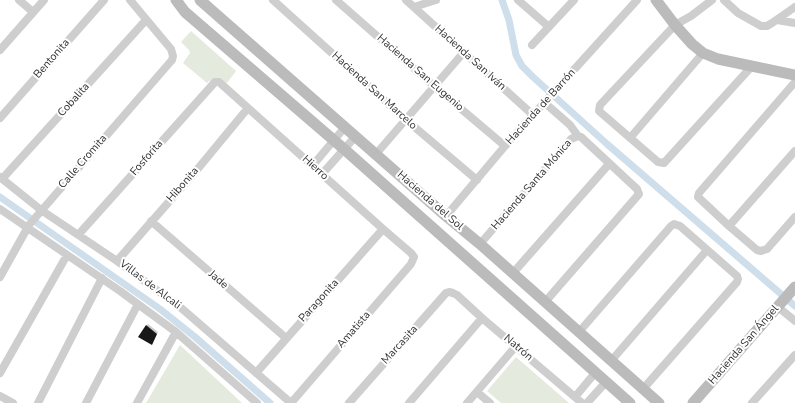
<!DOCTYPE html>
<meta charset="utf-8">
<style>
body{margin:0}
canvas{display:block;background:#fff}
</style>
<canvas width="795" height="403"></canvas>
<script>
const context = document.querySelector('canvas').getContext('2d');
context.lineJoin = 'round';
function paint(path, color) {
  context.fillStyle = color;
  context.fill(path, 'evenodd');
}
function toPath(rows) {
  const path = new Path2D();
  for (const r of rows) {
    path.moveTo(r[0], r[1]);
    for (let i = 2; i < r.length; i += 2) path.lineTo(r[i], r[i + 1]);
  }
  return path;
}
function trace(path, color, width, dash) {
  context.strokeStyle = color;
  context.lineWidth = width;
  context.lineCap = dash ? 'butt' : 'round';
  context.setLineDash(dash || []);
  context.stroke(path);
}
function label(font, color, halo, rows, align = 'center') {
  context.font = font + ' "Nunito Sans",sans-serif';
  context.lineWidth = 4;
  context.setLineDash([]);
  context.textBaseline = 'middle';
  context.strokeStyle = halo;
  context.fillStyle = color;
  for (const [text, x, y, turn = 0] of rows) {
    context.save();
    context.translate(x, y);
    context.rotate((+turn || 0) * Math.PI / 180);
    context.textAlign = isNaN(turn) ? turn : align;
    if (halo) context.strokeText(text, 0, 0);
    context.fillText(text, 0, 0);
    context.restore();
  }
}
paint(toPath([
 [191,31,236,71,227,83,217,79,209,81,207,83,183,63,190,53,189,50,181,42],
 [180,345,242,403,146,403],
 [516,357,569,403,501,403,487,391]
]), '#e4eadd');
paint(toPath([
 [148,324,158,332,153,342,139,337]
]), '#0003');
trace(toPath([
 [502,0,509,20,516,55,522,66,533,77,607,144,795,306],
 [0,197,160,309,195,337,270,403]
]), '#cedfeb', 7);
paint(toPath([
 [146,325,157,334,152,345,138,337]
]), '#181818');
trace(toPath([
 [19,0,33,12],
 [273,0,405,119,477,180],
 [336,0,434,86,505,146],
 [406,0,533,115],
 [518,0,549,27],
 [712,0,691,16,675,25,600,105,599,111,658,162,664,163,752,66],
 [724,0,738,13,761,26,767,26,772,23,795,7],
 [414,7,436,0],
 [777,20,795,23],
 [532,45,574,0],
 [0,50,44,0],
 [795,82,699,193,698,197,729,226,757,250,761,251,767,249,795,217],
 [545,103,570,125,578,136],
 [0,118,104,0],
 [630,138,703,53],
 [376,154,464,52],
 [313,165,345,127],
 [322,174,355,137],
 [0,177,41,210,117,261,180,307,291,403],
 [2,179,146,20],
 [0,209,120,291,176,332,257,403],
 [446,216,505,146,637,0],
 [151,221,286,338],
 [729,226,795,151],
 [79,234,215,82,219,82,383,229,411,253,414,257,411,264,291,403],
 [480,244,571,139,578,136],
 [117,261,196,171,248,108],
 [513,273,609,164],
 [0,277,29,225,172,60,173,56,171,49,130,0],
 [545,302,639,194,637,189,581,137,578,136],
 [778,307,795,321],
 [579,332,671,226,674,224,680,226,737,276,738,279,737,282,643,389],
 [611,361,707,250],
 [0,373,67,255],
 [256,373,383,229],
 [477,392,490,403],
 [0,396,13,403],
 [575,397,595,373],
 [38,403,102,278],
 [86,403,138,304],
 [137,403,176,332],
 [349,403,446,293,449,292,453,293,457,295,482,318,582,403],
 [409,403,482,318],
 [467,403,516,346],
 [587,403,606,382],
 [752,403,795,355]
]), '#cecece', 8);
trace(toPath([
 [176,0,185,12,344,149,630,403],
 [200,0,446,216,480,244,659,403],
 [656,0,675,25,692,44,703,53,718,59,795,75],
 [693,403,795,287]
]), '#bbb', 11);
label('11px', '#313131', '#fff', [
 ["Hacienda San Iván",470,58,42],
 ["Bentonita",52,59,-49],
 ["Hacienda San Eugenio",420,73,41],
 ["Hacienda San Marcelo",374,91,42],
 ["Cobalita",74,100,-48],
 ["Hacienda de Barrón",541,107,-48],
 ["Fosforita",147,158,-49],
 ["Calle Cromita",83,162,-49],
 ["Hierro",315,168,42],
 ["Hibonita",183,185,-49],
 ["Hacienda Santa Mónica",532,185,-49],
 ["Hacienda del Sol",430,201,41],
 ["Jade",218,280,41],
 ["Villas de Alcali",150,285,37],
 ["Paragonita",319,301,-48],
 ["Amatista",354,330,-49],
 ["Marcasita",400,345,-48],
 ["Hacienda San Ángel",744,345,-49],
 ["Natrón",518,348,40]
]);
</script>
